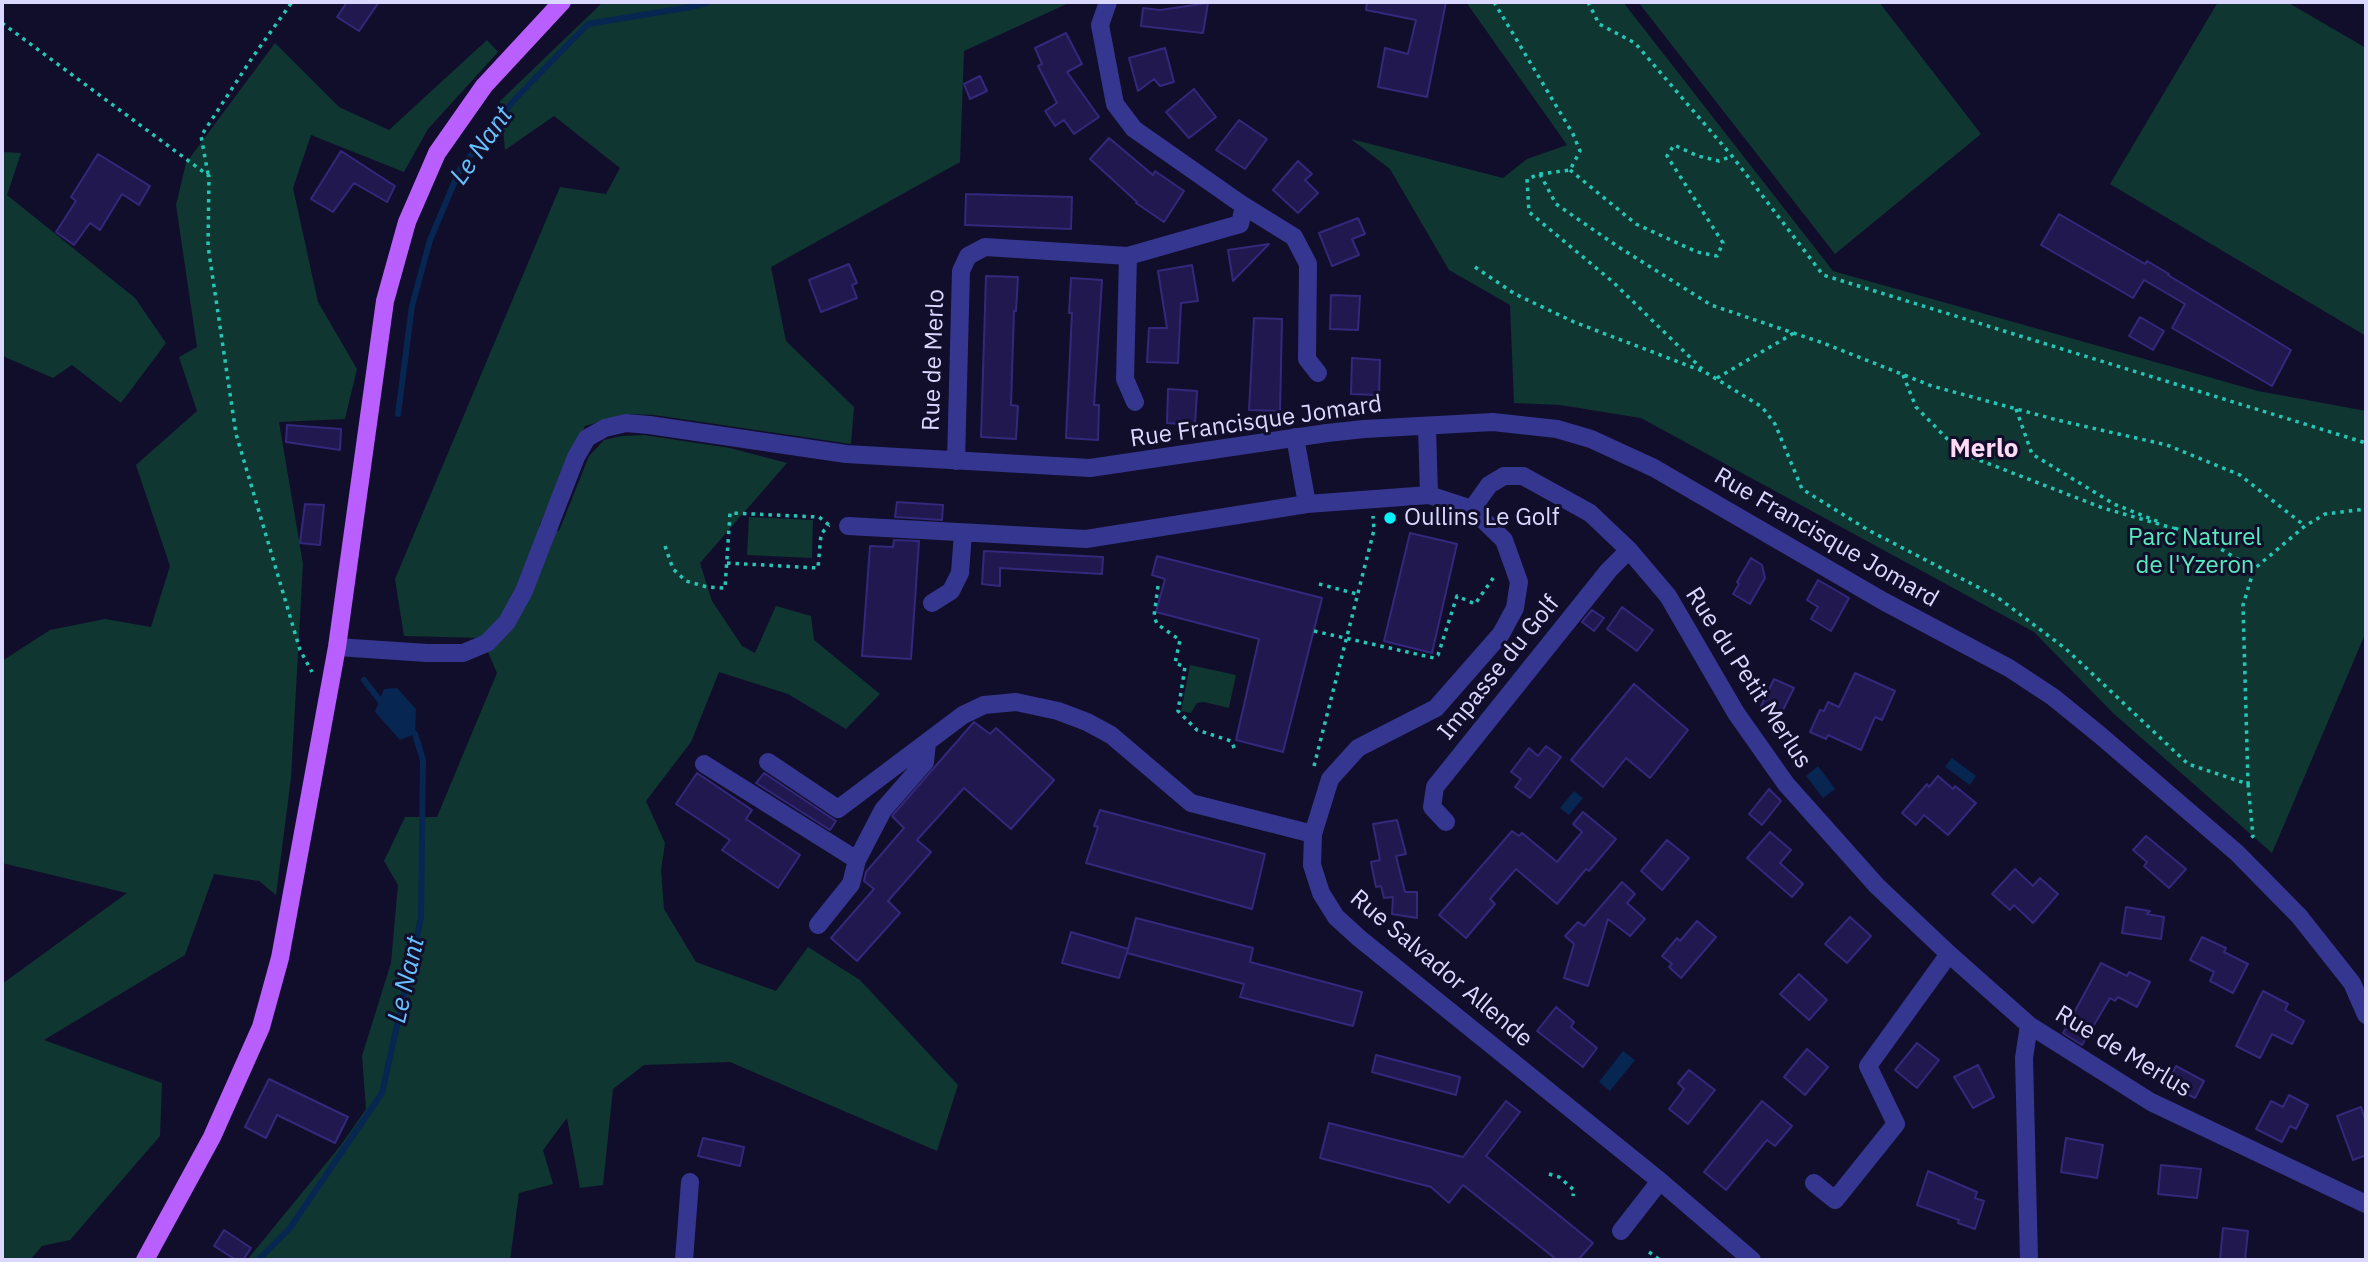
<!DOCTYPE html>
<style>
body{margin:0}
#map{position:relative;width:2368px;height:1262px;overflow:hidden;background:#110e2b;font-family:"IBM Plex Sans",sans-serif}
canvas{display:block}
.frame{position:absolute;inset:0;border:4px solid #dad8ff;pointer-events:none}
</style>
<div id="map">
<canvas width="2368" height="1262"></canvas>
<div class="frame"></div>
</div>
<script>
const context = document.querySelector('canvas').getContext('2d');
context.lineJoin = 'round';
function paint(path, color) {
  context.fillStyle = color;
  context.fill(path, 'evenodd');
}
function toPath(rows) {
  const path = new Path2D();
  for (const r of rows) {
    path.moveTo(r[0], r[1]);
    for (let i = 2; i < r.length; i += 2) path.lineTo(r[i], r[i + 1]);
  }
  return path;
}
function trace(path, color, width, dash) {
  context.strokeStyle = color;
  context.lineWidth = width;
  context.lineCap = dash ? 'butt' : 'round';
  context.setLineDash(dash || []);
  context.stroke(path);
}
function label(font, color, halo, rows, align = 'center') {
  context.font = font + ' "IBM Plex Sans",sans-serif';
  context.lineWidth = 6;
  context.setLineDash([]);
  context.textBaseline = 'middle';
  context.strokeStyle = halo;
  context.fillStyle = color;
  for (const [text, x, y, turn = 0] of rows) {
    context.save();
    context.translate(x, y);
    context.rotate((+turn || 0) * Math.PI / 180);
    context.textAlign = isNaN(turn) ? turn : align;
    if (halo) context.strokeText(text, 0, 0);
    context.fillText(text, 0, 0);
    context.restore();
  }
}
paint(toPath([
 [603,2,1071,2,964,51,960,162,771,267,786,341,854,407,851,444,654,415,627,414,585,426,539,526,559,531,589,456,604,440,622,436,644,435,730,448,787,463,700,563,712,601,742,646,755,653,776,606,811,616,814,640,880,694,846,729,788,694,719,672,691,742,646,801,665,843,661,870,664,909,696,962,776,991,808,947,860,980,958,1085,937,1151,730,1062,644,1065,613,1089,603,1185,580,1188,567,1118,543,1150,553,1184,519,1193,510,1260,247,1260,341,1145,366,1109,362,1056,391,963,398,885,384,861,405,817,437,817,497,673,482,638,404,636,395,579,560,187,606,194,620,168,554,116,505,150,500,101],
 [1466,2,1623,2,1833,271,2258,391,2366,411,2366,632,2272,853,2113,713,2034,632,1641,418,1560,405,1514,403,1510,305,1449,270,1390,169,1351,139,1503,178,1527,159,1567,145],
 [1641,2,1879,2,1981,134,1835,254,1639,3],
 [2218,2,2287,2,2366,48,2366,336,2110,184],
 [487,40,498,52,428,129,404,172,311,135,293,188,318,302,357,369,345,419,279,422,303,564,291,778,276,895,259,881,214,874,185,955,44,1040,162,1083,160,1136,70,1240,42,1246,30,1260,2,1260,2,984,127,893,2,863,2,661,50,630,105,619,151,627,170,566,136,465,197,411,179,357,197,347,176,205,186,163,275,43,339,107,389,130],
 [2,152,21,153,7,195,135,298,166,343,121,403,72,365,53,378,5,357,2,351],
 [749,517,813,520,812,558,747,555],
 [1190,665,1236,675,1229,708,1204,702,1197,703,1191,713,1181,711]
]), '#103632');
paint(toPath([
 [397,688,416,709,415,734,400,740,375,712,384,689],
 [1952,758,1976,776,1970,785,1945,767],
 [1818,766,1835,789,1823,798,1806,776],
 [1574,791,1583,798,1569,815,1560,808],
 [1623,1051,1635,1060,1610,1091,1599,1082]
]), '#072651');
trace(toPath([
 [398,414,412,306,430,240,460,169,514,100,588,24,691,7,709,2],
 [364,680,385,707],
 [258,1260,290,1228,382,1093,421,918,423,760,415,734,411,730]
]), '#072651', 6);
const building = toPath([
 [347,2,379,2,359,31,337,17,347,2],
 [1367,2,1446,2,1427,97,1378,87,1385,48,1408,54,1416,20,1366,10,1367,2],
 [1208,3,1203,33,1141,26,1143,8,1160,10,1208,3],
 [1066,33,1082,64,1067,72,1099,117,1074,134,1064,120,1055,126,1045,111,1057,103,1038,66,1042,64,1035,48,1066,33],
 [1165,48,1174,82,1160,86,1154,79,1138,91,1129,58,1165,48],
 [980,76,987,91,970,99,964,84,980,76],
 [1194,89,1216,117,1189,138,1166,112,1194,89],
 [1239,120,1267,139,1245,169,1216,150,1239,120],
 [1109,138,1153,175,1155,171,1184,191,1164,222,1136,203,1137,202,1090,159,1109,138],
 [341,151,395,186,387,202,354,183,333,212,311,199,341,151],
 [98,154,150,186,139,205,122,194,100,230,90,223,74,245,56,232,76,201,71,197,98,154],
 [1298,161,1312,174,1305,180,1318,193,1298,213,1273,190,1298,161],
 [966,194,1072,197,1071,229,965,225,966,194],
 [2059,214,2145,264,2147,261,2169,274,2168,275,2291,350,2272,386,2172,328,2185,304,2144,280,2133,298,2041,245,2059,214],
 [1358,218,1365,234,1352,239,1359,255,1332,266,1319,233,1358,218],
 [1269,244,1233,281,1228,250,1269,244],
 [849,264,857,283,852,285,857,298,821,312,809,280,849,264],
 [1192,265,1198,301,1181,303,1178,363,1147,362,1149,328,1167,328,1158,271,1192,265],
 [986,276,1018,277,1016,311,1014,311,1011,405,1018,406,1016,439,981,437,986,276],
 [1071,278,1102,280,1094,405,1099,405,1098,440,1066,438,1072,313,1069,313,1071,278],
 [1331,295,1360,296,1358,330,1330,329,1331,295],
 [2140,317,2164,331,2153,350,2129,336,2140,317],
 [1254,318,1282,319,1280,411,1249,410,1254,318],
 [1352,358,1380,360,1379,395,1351,394,1352,358],
 [1168,389,1197,391,1195,425,1167,423,1168,389],
 [287,425,341,429,340,450,286,442,287,425],
 [897,502,943,505,942,520,895,517,897,502],
 [305,504,324,505,320,545,300,543,305,504],
 [1410,533,1457,544,1432,653,1384,641,1410,533],
 [894,540,919,541,911,659,862,656,870,546,893,547,894,540],
 [984,551,1103,557,1102,574,1000,568,1000,586,982,584,984,551],
 [1157,556,1322,598,1283,752,1236,740,1259,639,1156,612,1165,579,1152,575,1157,556],
 [1751,558,1762,565,1765,578,1750,604,1733,594,1739,584,1737,582,1751,558],
 [1818,580,1849,598,1831,631,1811,619,1818,607,1807,600,1818,580],
 [1622,607,1653,630,1637,651,1607,629,1622,607],
 [1592,610,1604,618,1594,631,1582,622,1592,610],
 [1855,673,1895,691,1882,720,1875,717,1861,750,1828,735,1826,739,1810,732,1820,710,1824,711,1828,702,1839,707,1855,673],
 [1774,679,1794,688,1780,716,1761,706,1774,679],
 [1634,684,1688,730,1650,778,1626,758,1603,787,1571,760,1634,684],
 [974,722,990,734,996,728,1054,780,1011,829,964,788,917,840,931,852,888,901,900,913,857,961,831,938,874,889,864,881,866,872,904,828,892,816,974,722],
 [1546,746,1561,757,1530,798,1515,787,1521,779,1511,772,1529,748,1538,756,1546,746],
 [697,773,752,810,746,819,800,855,778,888,722,850,730,840,676,804,697,773],
 [764,773,836,821,830,830,756,783,764,773],
 [1938,776,1953,789,1955,786,1976,803,1948,835,1924,815,1916,825,1902,813,1927,784,1929,787,1938,776],
 [1769,789,1781,801,1762,825,1749,814,1769,789],
 [1100,810,1265,854,1252,909,1086,863,1098,827,1094,826,1100,810],
 [1583,812,1616,839,1589,871,1586,869,1557,904,1516,869,1490,899,1495,904,1466,938,1439,915,1512,831,1519,836,1522,833,1557,862,1582,832,1573,824,1583,812],
 [1397,820,1406,854,1396,856,1405,892,1417,892,1417,918,1392,914,1393,897,1384,898,1381,886,1376,887,1371,862,1380,860,1373,824,1397,820],
 [1770,832,1791,850,1780,863,1803,884,1792,897,1747,858,1770,832],
 [2146,836,2186,869,2169,888,2144,866,2147,862,2133,850,2146,836],
 [1667,840,1689,858,1662,890,1641,871,1667,840],
 [2015,869,2033,886,2040,878,2058,894,2033,923,2014,905,2010,910,1992,894,2015,869],
 [1622,882,1635,894,1627,903,1645,919,1630,936,1608,919,1588,986,1564,978,1574,944,1565,936,1578,922,1584,926,1622,882],
 [2126,907,2150,911,2147,914,2164,917,2161,939,2122,933,2126,907],
 [1850,917,1871,936,1847,963,1825,944,1850,917],
 [1136,918,1253,948,1250,962,1362,992,1353,1026,1240,997,1244,984,1127,953,1136,918],
 [1697,921,1716,937,1681,978,1669,967,1672,964,1662,956,1677,938,1680,941,1697,921],
 [1071,932,1128,949,1119,978,1062,963,1071,932],
 [2202,937,2226,948,2224,952,2248,964,2233,993,2210,981,2214,972,2190,960,2202,937],
 [2101,963,2127,976,2129,972,2150,982,2137,1007,2118,997,2115,1001,2110,998,2082,1045,2063,1033,2101,963],
 [1799,974,1827,1000,1809,1020,1780,994,1799,974],
 [2263,991,2288,1004,2285,1010,2304,1021,2292,1044,2272,1034,2260,1058,2236,1046,2263,991],
 [1556,1007,1574,1022,1571,1027,1597,1048,1583,1067,1537,1031,1556,1007],
 [1917,1043,1939,1060,1917,1088,1895,1070,1917,1043],
 [1807,1049,1828,1067,1805,1095,1784,1077,1807,1049],
 [1376,1055,1460,1077,1456,1095,1372,1072,1376,1055],
 [1978,1065,1994,1097,1973,1108,1954,1077,1978,1065],
 [2176,1066,2204,1081,2195,1098,2167,1084,2176,1066],
 [1689,1070,1715,1090,1688,1124,1669,1109,1684,1089,1678,1083,1689,1070],
 [269,1079,348,1117,335,1143,277,1115,266,1138,245,1127,269,1079],
 [2289,1095,2308,1105,2296,1129,2290,1126,2282,1142,2256,1129,2271,1101,2283,1107,2289,1095],
 [1506,1101,1520,1112,1486,1156,1593,1243,1578,1260,1557,1260,1463,1185,1449,1203,1431,1187,1320,1158,1329,1123,1463,1157,1506,1101],
 [1762,1101,1792,1126,1775,1146,1767,1140,1726,1190,1704,1172,1762,1101],
 [2361,1107,2366,1122,2366,1155,2353,1160,2337,1116,2361,1107],
 [703,1138,744,1147,740,1166,698,1156,703,1138],
 [2066,1138,2103,1145,2097,1178,2061,1172,2066,1138],
 [2161,1165,2201,1169,2197,1198,2158,1194,2161,1165],
 [1928,1171,1977,1192,1975,1198,1984,1201,1975,1229,1958,1223,1959,1220,1917,1205,1928,1171],
 [2223,1228,2248,1231,2245,1260,2220,1260,2223,1228],
 [224,1230,251,1248,243,1260,236,1260,214,1246,224,1230]
]);
paint(building, '#20184e');
trace(building, '#34287c', 2);
trace(toPath([
 [1494,2,1573,134,1580,151,1570,170,1540,174,1527,179,1529,212,1613,282,1702,369],
 [1588,2,1599,24,1635,43,1732,156,1823,275,2366,443],
 [2,23,209,176,208,246,236,434,300,650,312,672],
 [1570,170,1636,224,1697,252,1717,256,1723,243,1667,156,1674,145,1698,156,1719,161,1732,156],
 [208,174,201,136,252,58,292,2],
 [1540,174,1556,204,1617,246,1711,305,1823,343,1932,386,2057,420,2167,445,2240,475,2305,526],
 [1475,267,1515,294,1574,322,1705,372,1762,407,1775,424,1802,489,1868,530,1997,597,2066,649,2188,764,2248,784,2243,605,2254,569,2305,526,2325,514,2366,509],
 [1903,375,1916,407,1961,453,2103,508,2176,529],
 [1717,378,1794,333],
 [2016,409,2032,454,2114,504,2159,522],
 [2175,528,2209,542,2254,569],
 [665,546,673,569,686,581,707,587,725,588,730,513,819,517,829,525],
 [727,563,818,568,821,534,829,525],
 [1319,584,1357,594],
 [1158,586,1154,616,1157,624,1180,640,1175,663,1185,667,1178,711,1197,730,1231,741,1236,752],
 [1314,631,1434,658,1438,655,1457,596,1475,604,1496,574],
 [1314,766,1374,530,1373,516],
 [2248,784,2253,836,2250,839],
 [1549,1174,1559,1177,1574,1190,1573,1196],
 [1649,1252,1660,1260]
]), '#24c7b5', 3.5, [3.5, 5]);
trace(toPath([
 [1244,206,1294,237,1308,264,1307,359,1318,373],
 [1128,256,1125,379,1135,402],
 [1427,426,1429,495],
 [1295,437,1307,504],
 [956,461,961,271,968,256,985,247,1128,256,1240,224,1244,206,1134,129,1115,104,1100,25,1108,2],
 [1472,509,1489,485,1504,476,1523,476,1590,513,1629,550,1668,596,1736,713,1786,784,1877,886,1949,954,2029,1025],
 [848,526,1086,539,1307,504,1429,495,1472,509,1504,540,1519,582,1515,608,1501,634,1436,708,1358,748,1330,779,1313,834,1312,865,1321,893,1336,917,1359,938,1660,1181,1752,1260],
 [932,603,951,591,960,573,963,533],
 [337,647,427,653,463,653,487,643,507,622,524,591,576,457,587,438,605,428,626,423,649,425,846,454,1090,468,1327,433,1364,429,1493,422,1557,429,1591,439,1654,468,1883,601,2009,668,2053,697,2101,736,2237,853,2299,916,2352,983,2366,1015],
 [768,762,838,809,963,715,984,705,1016,702,1058,711,1087,722,1111,735,1191,803,1313,834],
 [704,764,857,860],
 [1446,822,1432,807,1435,787,1609,570,1629,550],
 [818,925,851,884,857,860,883,810,925,762,927,742],
 [1814,1183,1835,1200,1896,1124,1868,1066,1949,954],
 [1621,1231,1660,1181],
 [684,1260,690,1182],
 [2029,1260,2024,1058,2029,1025,2151,1102,2366,1204]
]), '#35368f', 18);
trace(toPath([
 [145,1260,212,1137,261,1027,280,958,337,647,385,301,407,222,437,153,484,86,562,2]
]), '#ba5fff', 18);
for (const [x, y, r, color] of [
 [1390,518,7,"#04f4ff"]
]) {
  const dot = new Path2D();
  dot.arc(x, y, r, 0, 2 * Math.PI);
  context.fillStyle = color;
  context.fill(dot);
  trace(dot, '#110e2b', 2.5);
}
label('24px', '#dad8ff', '#110e2b', [
 ["Rue de Merlo",934,360,-88],
 ["Rue Francisque Jomard",1256,422,-8],
 ["Rue Francisque Jomard",1826,538,30],
 ["Impasse du Golf",1499,668,-51],
 ["Rue du Petit Merlus",1748,678,57],
 ["Rue Salvador Allende",1441,969,40],
 ["Rue de Merlus",2123,1052,31]
]);
label('24px', '#dad8ff', '#110e2b', [
 ["Oullins Le Golf",1404,518]
], 'left');
label('24px', '#58ecbf', '#110e2b', [
 ["Parc Naturel",2195,538],
 ["de l'Yzeron",2195,566]
]);
label('italic 26px', '#66c1ff', '#110e2b', [
 ["Le Nant",482,146,-55],
 ["Le Nant",407,980,-77]
]);
label('bold 26px', '#ffdaf4', '#110e2b', [
 ["Merlo",1984,449]
]);
</script>
